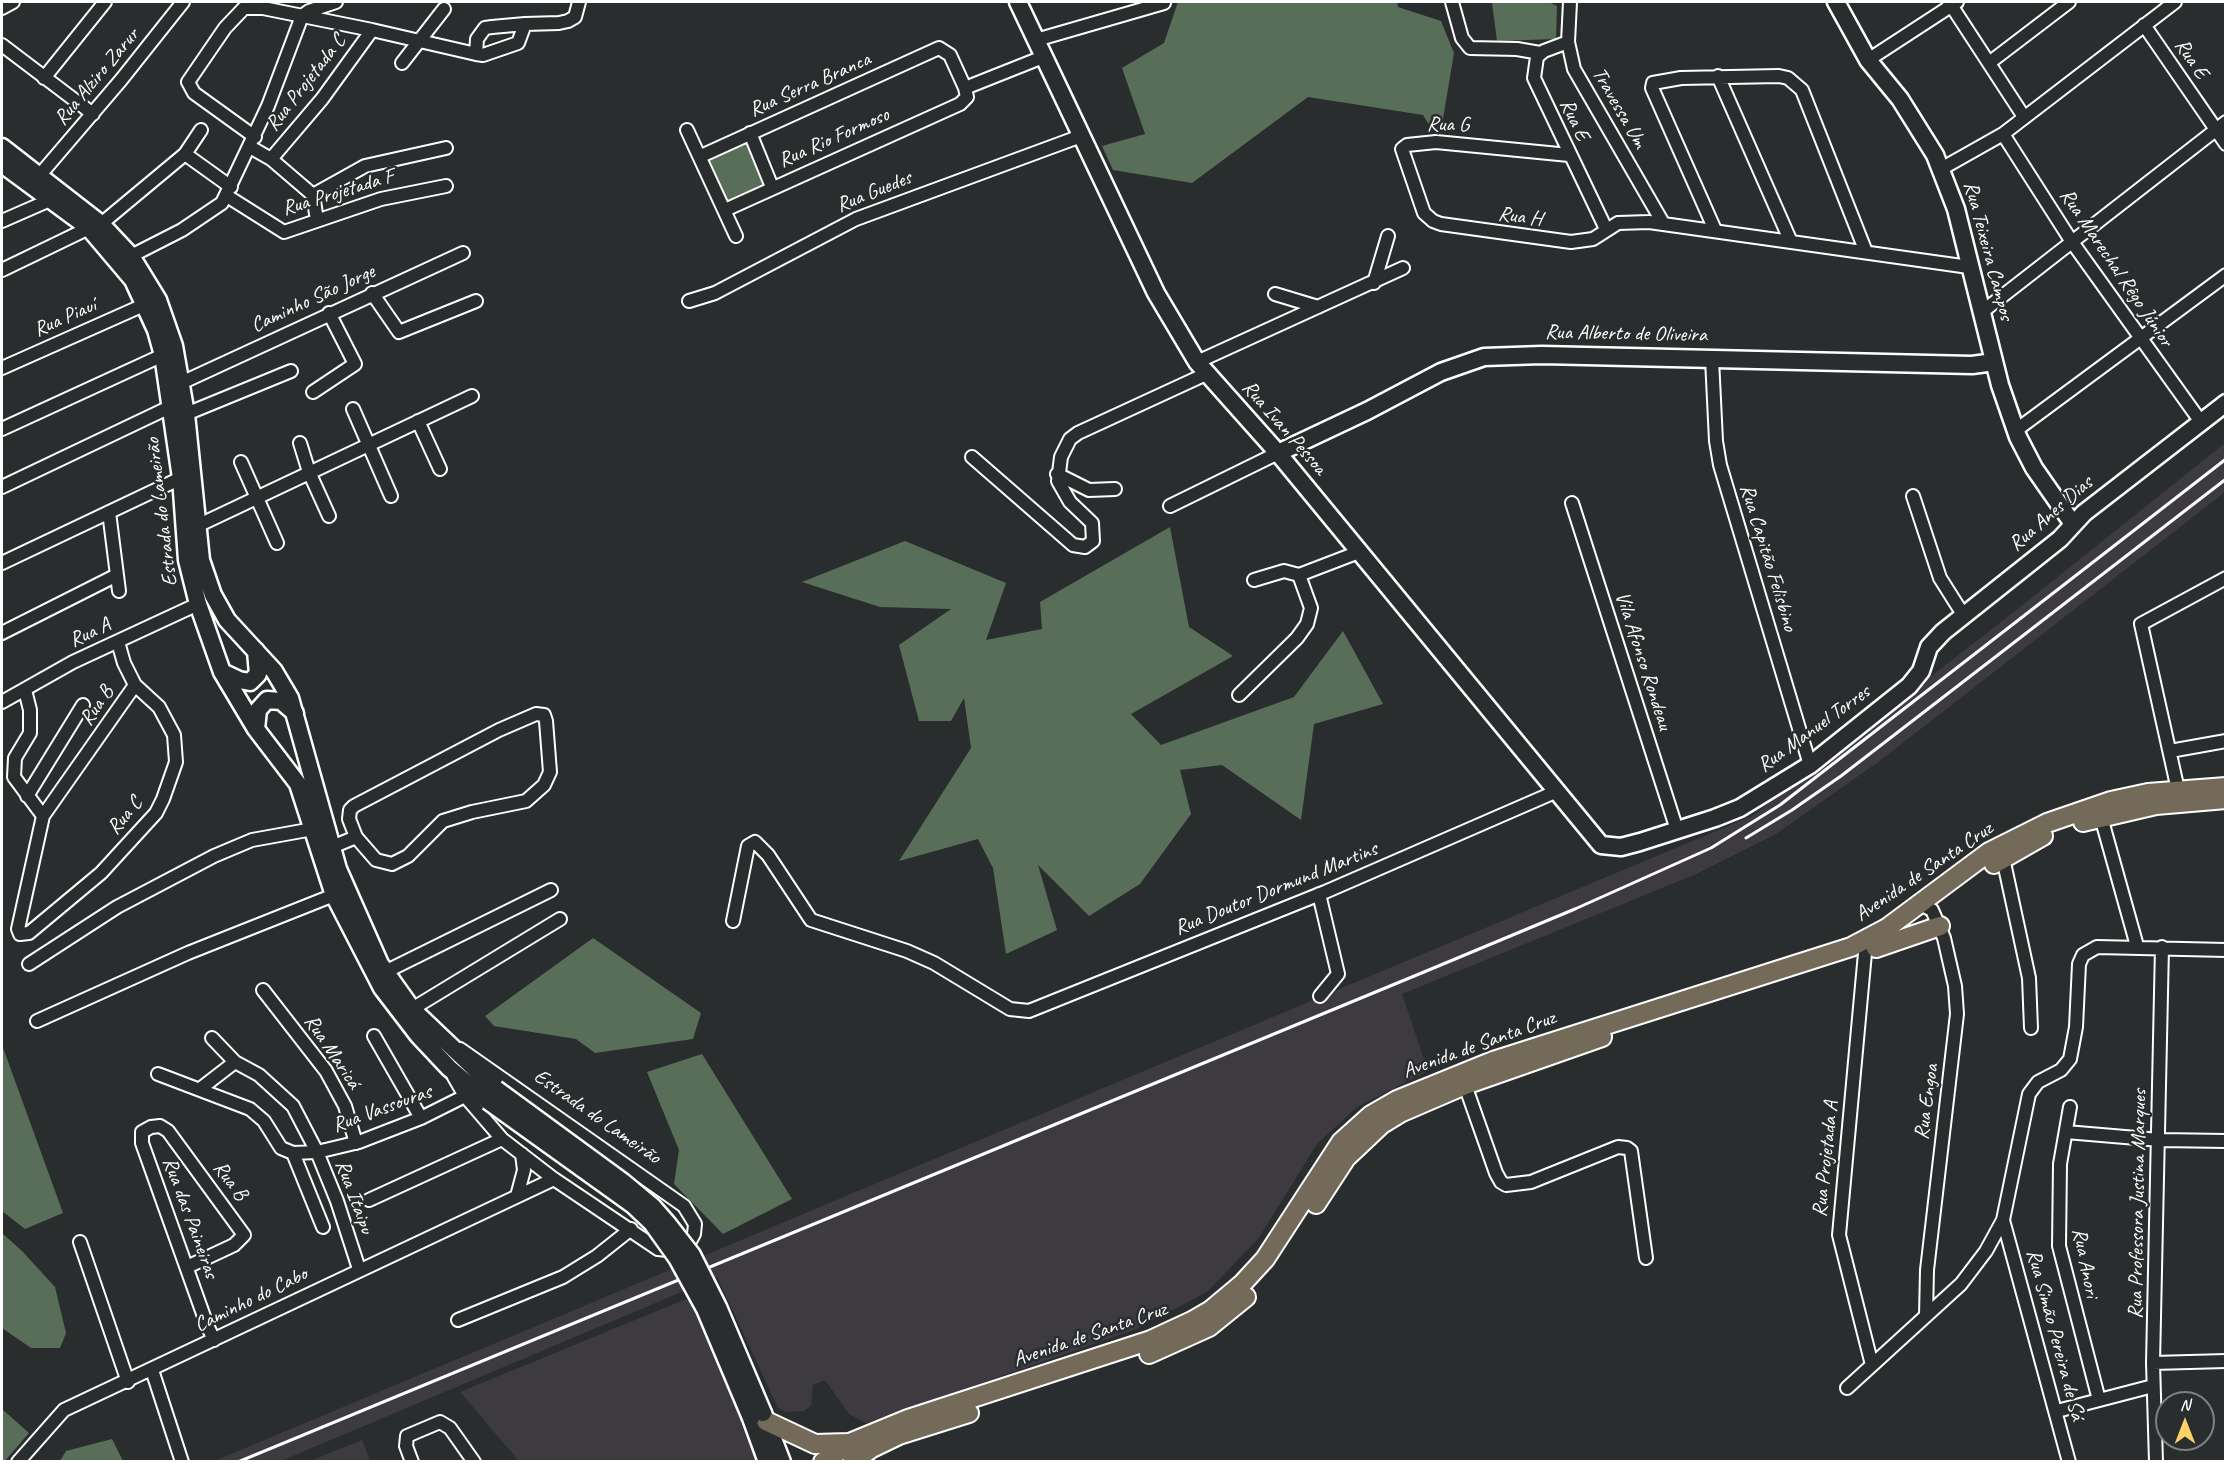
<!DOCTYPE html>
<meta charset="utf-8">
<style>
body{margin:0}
#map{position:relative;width:2227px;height:1463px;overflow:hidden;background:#2a2d2e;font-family:Caveat,sans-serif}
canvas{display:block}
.frame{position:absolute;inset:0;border:3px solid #fff;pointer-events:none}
.north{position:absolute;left:2155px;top:1391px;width:60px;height:60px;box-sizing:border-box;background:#2a2d2e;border:2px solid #7f8182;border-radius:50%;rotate:0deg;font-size:16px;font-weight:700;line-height:24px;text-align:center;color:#fff}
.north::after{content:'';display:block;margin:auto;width:21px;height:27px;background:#ffd166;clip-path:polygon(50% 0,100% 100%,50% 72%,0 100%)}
</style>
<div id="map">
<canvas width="2227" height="1463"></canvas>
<div class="frame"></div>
<div class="north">N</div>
</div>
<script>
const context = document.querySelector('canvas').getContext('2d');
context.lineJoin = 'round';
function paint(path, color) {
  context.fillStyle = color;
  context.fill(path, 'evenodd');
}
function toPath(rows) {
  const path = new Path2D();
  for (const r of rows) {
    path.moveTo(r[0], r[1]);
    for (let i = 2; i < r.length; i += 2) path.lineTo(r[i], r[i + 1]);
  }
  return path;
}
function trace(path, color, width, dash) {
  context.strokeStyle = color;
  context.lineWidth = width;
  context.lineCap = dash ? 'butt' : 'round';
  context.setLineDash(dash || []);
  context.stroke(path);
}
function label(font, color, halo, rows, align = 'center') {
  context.font = font + ' Caveat,sans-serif';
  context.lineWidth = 5;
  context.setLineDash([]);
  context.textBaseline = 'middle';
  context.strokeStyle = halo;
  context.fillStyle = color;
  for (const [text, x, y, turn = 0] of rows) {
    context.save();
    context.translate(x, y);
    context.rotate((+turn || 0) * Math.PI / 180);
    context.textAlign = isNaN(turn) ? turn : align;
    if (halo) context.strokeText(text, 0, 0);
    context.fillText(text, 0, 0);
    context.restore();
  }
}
paint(toPath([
 [2225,443,2225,492,1881,760,1776,834,1694,875,1402,994,1428,1071,1357,1107,1317,1144,1258,1239,1207,1292,1134,1330,866,1423,849,1414,825,1380,813,1385,811,1406,804,1411,786,1412,778,1408,717,1277,281,1461,212,1462,1752,816,2015,611],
 [691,1297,757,1461,519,1461,460,1392],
 [362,1440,370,1461,310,1461]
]), '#3d3b40');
paint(toPath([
 [1178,2,1397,2,1398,7,1441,21,1454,53,1442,125,1431,128,1423,115,1308,97,1192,183,1113,170,1102,146,1145,134,1122,68,1164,43],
 [1502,2,1549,2,1557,6,1556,39,1497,41,1492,3],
 [750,133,772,187,725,210,701,156],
 [1170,527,1189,627,1233,656,1131,714,1161,745,1294,697,1343,631,1383,704,1314,724,1301,820,1222,765,1180,770,1191,814,1140,884,1089,916,1038,865,1057,930,1006,954,993,868,978,839,899,861,971,748,964,698,951,721,919,721,899,645,951,609,880,607,802,582,905,541,1006,583,986,640,1042,629,1040,602],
 [593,938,701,1013,693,1039,595,1053,576,1039,494,1026,485,1016],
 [2,1045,63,1213,25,1229,2,1211],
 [702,1054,792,1199,723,1234,674,1184,679,1150,647,1072],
 [2,1233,22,1251,55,1287,66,1333,60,1348,31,1348,2,1328],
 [2,1409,29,1433,4,1462,2,1461],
 [112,1439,123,1461,60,1461,66,1451]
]), '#596e59');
const street = toPath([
 [1452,2,1462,38,1470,48,1517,49,1540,53],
 [1570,2,1568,42,1574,69,1663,223],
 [1949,2,2024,117],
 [2,8,13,2],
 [525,24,518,43,483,55,476,54,477,39,485,28,492,27,525,24,559,23,568,21,575,17,579,2],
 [2144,25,2226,144],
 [1036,40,1164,3],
 [1568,42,1544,51,1537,57,1534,78,1606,229],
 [2,45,93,114],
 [1868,60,1957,2],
 [402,63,444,9],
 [1989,63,2069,2],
 [1718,76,1791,242],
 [44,78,105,2],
 [965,88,1043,57],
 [687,130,736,236],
 [750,133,772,187],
 [2003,134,2072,242,2201,422],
 [255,137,194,93,188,82,225,28,244,8,263,8,372,30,476,54],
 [250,147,271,159,313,195,317,220],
 [185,154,231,187],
 [1569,155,1436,142,1407,145,1402,149,1424,213,1433,221,1441,224,1571,242,1593,239,1618,223,1649,222,1969,267],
 [701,156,939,48,950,55,965,88,967,97,960,104,725,210],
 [271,159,322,99,372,30],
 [1941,169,2003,134,2175,2],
 [39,176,121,80,183,2],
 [313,195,365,166,446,148],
 [227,196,284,232,381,199,446,186],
 [2,221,50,200],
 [101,224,185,154,201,130],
 [1715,230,1652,88,1653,83,1681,78,1779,76,1788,78,1802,90,1866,252],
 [131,256,182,230,222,203,268,106,302,16,309,11,336,2],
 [2,270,89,228],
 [1374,283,1388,236],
 [372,293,399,332,476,301],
 [1275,294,1318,307],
 [689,301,715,293,856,219,1081,136],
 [1982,312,2226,122],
 [1712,359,1716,441,1720,465,1810,765],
 [1197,362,1403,268],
 [2,368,146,304],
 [181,383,463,253],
 [313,392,355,364,329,313],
 [353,409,391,496],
 [186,414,291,371],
 [418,421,440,469],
 [2,429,163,355],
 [2015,431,2226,275],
 [300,443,309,472,329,516],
 [972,457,1073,545,1085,547,1093,541,1092,523,1070,502,1058,481,1061,457,1070,439,1078,433,1206,374],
 [241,462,277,543],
 [1057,474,1089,490,1115,489],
 [2,487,172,406],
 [1913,496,1940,578,1964,616],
 [1572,503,1677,830],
 [1170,506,1278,453],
 [109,512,119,591],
 [197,526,472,396],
 [2,563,181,478],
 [1254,580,1284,571,1299,575,1359,552],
 [2,633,117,575],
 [118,642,124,663,135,685,43,816,18,929,20,934,29,933,101,873,156,813,163,799,176,762,174,735,159,707,135,685],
 [25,690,30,710,30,733,15,758,14,777,43,816],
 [1239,695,1297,638,1307,624,1311,608,1299,575],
 [2,702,73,662,198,604],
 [536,714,544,715,546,721,550,772,544,785,526,801,472,812,443,821,408,856,392,864,376,860,356,837,349,819,350,810,354,806,499,730,536,714],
 [2170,751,2226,741],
 [2178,790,2141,624,2226,578],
 [27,796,83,705],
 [2101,817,2137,946],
 [332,847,356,837],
 [2003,858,2029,978,2031,1028],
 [1319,894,1338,974,1320,996],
 [1920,904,1932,910,1944,938,1955,986,1957,1014,1927,1270,1926,1316],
 [733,921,748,846,755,842,768,855,811,920,907,951,934,963,1010,1009,1029,1011,1325,892,1555,792],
 [1865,953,1839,1235,1872,1365],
 [29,964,117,907,214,856,252,840,313,829],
 [385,972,551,890],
 [263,990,326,1071,345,1106,356,1143],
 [412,1009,560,919],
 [37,1021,188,953,334,895],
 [374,1036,421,1118],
 [212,1038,235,1062,259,1075,293,1106,317,1152,337,1201,359,1269],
 [158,1074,250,1109,264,1121,281,1148,293,1153,317,1152,359,1142,421,1118,465,1096],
 [454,1077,465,1096,502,1139,554,1179,658,1249,676,1251,688,1245,694,1234,695,1224,684,1206,460,1049],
 [1465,1085,1496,1173,1501,1182,1506,1185,1531,1182,1618,1147,1627,1148,1631,1151,1646,1258],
 [200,1089,235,1062],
 [2070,1107,2060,1164,2059,1246,2099,1400],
 [2066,1132,2160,1140,2226,1141],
 [293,1153,323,1227],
 [517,1196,524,1170,522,1154],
 [369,1200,502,1139],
 [2003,1220,2069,1462],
 [80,1242,128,1382],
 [187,1267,234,1245,244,1235,168,1131,160,1126,151,1127,142,1132,142,1143,207,1325,214,1340],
 [458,1320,563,1277,597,1256,631,1229],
 [2153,1363,2226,1361],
 [152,1370,182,1462],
 [1847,1388,1961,1284,1986,1251,2003,1220,2029,1094,2038,1082,2061,1070,2070,1059,2076,1027,2079,964,2083,955,2097,947,2226,950],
 [2057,1411,2153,1386],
 [18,1462,64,1410,554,1179],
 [412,1462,406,1446,407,1436,440,1422,450,1428,474,1462],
 [2156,1462,2153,1363,2162,947]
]);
const secondary = toPath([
 [1018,2,1156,293,1197,362,1278,453,1601,845,1621,847,1640,842,1715,818,1740,808,1810,765,1909,686,1921,671,1929,647,1943,632,2060,539,2084,513,2226,403],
 [1836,2,1868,60,1900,99,1935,155,1956,209,2000,385,2018,437,2034,468,2073,524],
 [2,147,101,224,131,256,158,300,174,346,186,414,201,560,213,595,227,620,274,671,290,698,338,869,380,964,412,1009,496,1089],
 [2,164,89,228,133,280,156,330,163,355,181,478,187,560,198,604,222,672,256,729,298,784,334,895,382,988,418,1035,449,1068,488,1101],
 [1278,453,1367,411,1441,372,1484,357,1542,355,1972,365,1994,362],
 [222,672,239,680,250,682,258,674,256,651],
 [256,729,258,710,267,700,281,701,295,713],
 [763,1413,782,1462],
 [751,1418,767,1462]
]);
const primary = toPath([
 [2083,822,2156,805,2226,799],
 [1994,864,2043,836],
 [1876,948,1940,926],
 [1316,1204,1346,1158,1382,1124,1400,1113,1465,1085,1602,1037],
 [1149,1354,1209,1327,1246,1297],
 [766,1421,815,1444,848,1443],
 [823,1462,852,1442,908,1419,1151,1340,1192,1321,1211,1310,1242,1284,1265,1259,1341,1142,1371,1115,1397,1100,1493,1061,1851,947,1887,928,1989,852,2047,823,2111,801,2148,793,2226,787],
 [852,1462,872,1448,899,1435,969,1413]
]);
trace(street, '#fff', 16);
trace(secondary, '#fff', 21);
trace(primary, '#fff', 22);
trace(street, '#2a2d2e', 12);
trace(secondary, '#2a2d2e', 16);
trace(primary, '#746a5a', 18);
trace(toPath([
 [1746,838,1792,810,1841,776,2226,479],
 [238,1462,1424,972,1575,909,1711,848,1780,805,2226,459]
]), '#fff', 3);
const secondaryBridge = toPath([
 [496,1089,623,1182,653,1207,667,1223,692,1255,718,1307,763,1413],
 [488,1101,633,1205,652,1223,677,1258,705,1309,751,1418]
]);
trace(secondaryBridge, '#fff', 21, []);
trace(secondaryBridge, '#2a2d2e', 16);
label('21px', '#fff', '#2a2d2e', [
 ["Rua E",2191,59,56],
 ["Rua Alziro Zarur",97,77,-50],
 ["Rua Projetada C",306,83,-52],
 ["Rua Serra Branca",810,85,-24],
 ["Travessa Um",1619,108,60],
 ["Rua E",1574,120,65],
 ["Rua G",1448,125,1],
 ["Rua Rio Formoso",834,138,-24],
 ["Rua Guedes",874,192,-22],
 ["Rua Projetada F",338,193,-17],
 ["Rua H",1520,217,8],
 ["Rua Teixeira Campos",1988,251,75],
 ["Rua Marechal Rêgo Júnior",2116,268,56],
 ["Caminho São Jorge",313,299,-25],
 ["Rua Piauí",65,318,-24],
 ["Rua Alberto de Oliveira",1626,334,1],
 ["Rua Ivan Pessoa",1284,428,49],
 ["Estrada do Lameirão",162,512,-97],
 ["Rua Anes Dias",2051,514,-41],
 ["Rua Capitão Felisbino",1768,558,73],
 ["Rua A",90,633,-25],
 ["Vila Afonso Rondeau",1643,661,72],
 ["Rua B",97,706,-56],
 ["Rua Manuel Torres",1814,729,-36],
 ["Rua C",125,816,-50],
 ["Avenida de Santa Cruz",1924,872,-34],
 ["Rua Doutor Dormund Martins",1276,889,-22],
 ["Avenida de Santa Cruz",1479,1045,-20],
 ["Rua Maricá",332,1052,56],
 ["Rua Engoa",1927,1102,-82],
 ["Rua Vassouras",382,1109,-20],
 ["Estrada do Lameirão",597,1117,35],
 ["Rua Projetada A",1826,1159,-84],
 ["Rua B",230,1181,53],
 ["Rua Itaipu",354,1197,70],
 ["Rua Professora Justina Marques",2138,1204,-89],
 ["Rua das Paineiras",190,1218,70],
 ["Rua Anori",2085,1263,79],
 ["Caminho do Cabo",251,1300,-26],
 ["Avenida de Santa Cruz",1090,1335,-19],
 ["Rua Simão Pereira de Sá",2055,1335,75]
]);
</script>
